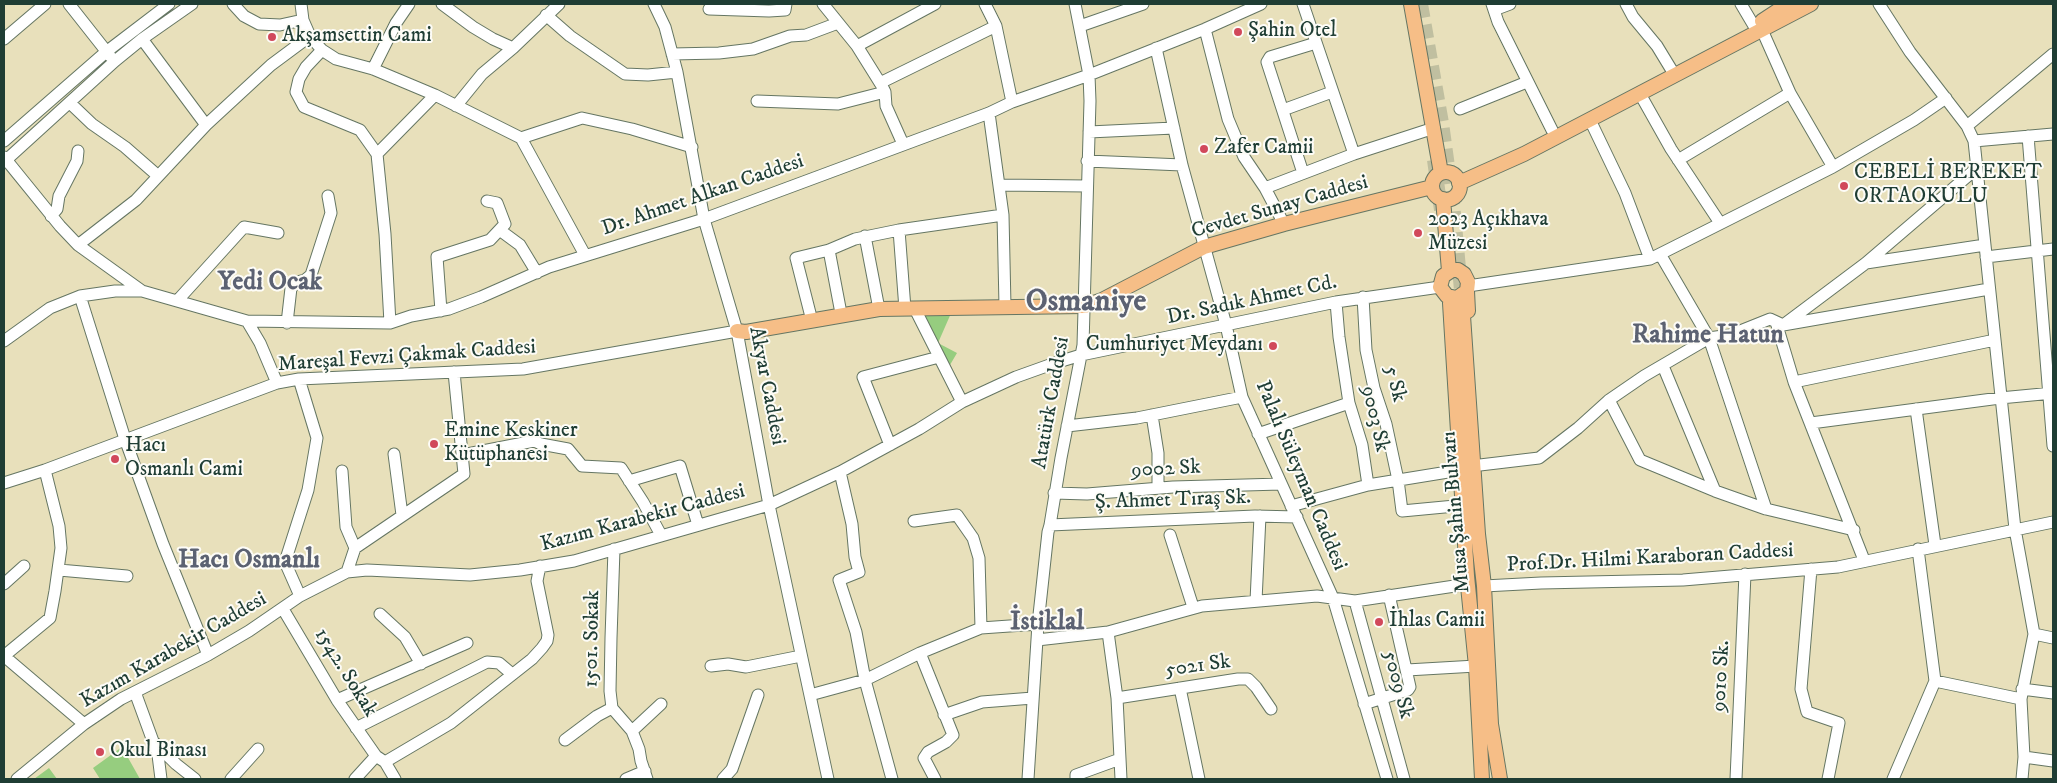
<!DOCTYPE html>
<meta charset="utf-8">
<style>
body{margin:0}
#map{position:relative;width:2057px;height:783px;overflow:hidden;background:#e8e0bb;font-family:"IM FELL DW Pica",serif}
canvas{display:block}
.frame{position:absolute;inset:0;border:5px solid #1f3d34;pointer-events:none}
</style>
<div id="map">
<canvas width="2057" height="783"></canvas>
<div class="frame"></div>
</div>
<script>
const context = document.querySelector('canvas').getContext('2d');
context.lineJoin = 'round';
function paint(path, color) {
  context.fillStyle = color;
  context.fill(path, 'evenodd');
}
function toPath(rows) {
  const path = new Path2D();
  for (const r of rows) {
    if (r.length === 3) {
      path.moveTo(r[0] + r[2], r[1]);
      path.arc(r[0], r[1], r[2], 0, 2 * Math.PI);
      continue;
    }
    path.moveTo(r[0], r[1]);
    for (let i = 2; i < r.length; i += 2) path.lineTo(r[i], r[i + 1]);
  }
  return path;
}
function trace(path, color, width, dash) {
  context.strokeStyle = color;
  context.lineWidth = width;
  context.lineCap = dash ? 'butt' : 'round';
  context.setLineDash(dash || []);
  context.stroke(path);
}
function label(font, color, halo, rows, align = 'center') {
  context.font = font + ' "IM FELL DW Pica",serif';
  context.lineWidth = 4;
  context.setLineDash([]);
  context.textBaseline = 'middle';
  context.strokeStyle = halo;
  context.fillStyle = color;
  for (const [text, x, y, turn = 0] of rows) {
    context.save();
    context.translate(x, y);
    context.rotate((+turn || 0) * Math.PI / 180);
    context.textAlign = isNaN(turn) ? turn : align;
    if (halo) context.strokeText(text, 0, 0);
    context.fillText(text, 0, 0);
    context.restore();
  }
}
paint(toPath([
 [928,311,952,311,938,343,957,353,947,370,927,330,925,316],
 [122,747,140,779,100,779,93,768],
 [49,768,57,779,34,779]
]), '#96cd7f');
trace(toPath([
 [1421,4,1442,123,1453,203,1462,301],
 [1434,160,1441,210]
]), '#c0bfa0', 14, [14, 7]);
const minor = toPath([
 [69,4,110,56],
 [233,4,244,16,259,24,280,25,303,20],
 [301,4,303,20,310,36,322,50,336,59,373,69,435,95,521,138,582,118,632,129,692,147],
 [442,4,473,27,493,39,513,48],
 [654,4,665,27,677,72,704,219,737,331,769,505,828,779],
 [823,4,857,46,882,86,885,92,886,106,903,144],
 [985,4,996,26,1012,102],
 [1303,4,1354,154],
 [1492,4,1498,22,1552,130],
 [1626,4,1633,17,1657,46,1671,69],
 [1741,4,1754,26],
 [1879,4,1910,52,1967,126,1974,141,2015,529,2034,634,2021,699,2024,757,2022,779],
 [709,9,769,11,785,10,786,4],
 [1494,10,1510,4],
 [546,15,570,36,625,74,648,75,677,72],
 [1080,26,1143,4],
 [1205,29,1228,119,1244,157,1265,188,1284,224],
 [1762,30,1790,93,1833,167],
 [4,39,45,4],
 [857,46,935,4],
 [1156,48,1182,165,1226,325,1242,397,1333,598,1387,779],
 [322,50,306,67,299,79,296,92,304,107,360,130,377,154],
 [672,54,719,53,753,49,790,36,806,35,838,23],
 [373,69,396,23,409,4],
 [880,83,996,26],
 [1640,94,1671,149,1720,223],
 [757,101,838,104,885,92],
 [70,103,92,124,125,147,157,175],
 [456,106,482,74,513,48,559,4],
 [1460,109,1527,82],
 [1283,110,1332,92],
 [989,113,1003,215,1005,306],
 [1590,120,1625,193,1650,259],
 [206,125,271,65,310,36],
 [1967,126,2053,54],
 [1089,132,1174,128],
 [2028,136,2053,446],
 [521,138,585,255],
 [4,141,106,52,169,4],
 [1974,141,2053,134],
 [4,157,60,226,78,245,142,291,247,321,390,323,411,316,449,309,481,297,549,267,704,219,989,113,1012,102,1089,75,1205,29,1261,4],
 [1678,160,1790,93],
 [1087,161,1182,165],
 [4,162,115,61,142,39,192,4],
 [1303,173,1267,62,1270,57,1316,43],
 [999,185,1087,186],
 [1265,188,1354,154,1434,128],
 [51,216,57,209,59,196,77,161,78,151],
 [899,230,1003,215],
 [501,231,520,245,537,273],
 [865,236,879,309],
 [78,245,136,200,206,125,142,39],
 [829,250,840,308],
 [1660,254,1709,338,1766,509],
 [1986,257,2053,249],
 [1866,263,1985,245],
 [1468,286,1650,259,1833,167,1914,120,1946,98],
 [80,296,125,439,163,544,208,655],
 [1363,297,1366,350,1374,388,1386,424,1398,480,1402,511,1455,506],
 [177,301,244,227,278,233],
 [1336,302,1339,337,1349,403,1362,445,1368,485],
 [915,309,962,402],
 [441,311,437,257,490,240,505,224,497,203,487,201],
 [810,313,796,258,829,250,855,239,899,230,905,309],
 [247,321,260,343,277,383],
 [1776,322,1794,382,1864,560],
 [287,323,291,288,297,282,305,280,311,275,331,213,328,196],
 [390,323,385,234,377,154,435,95],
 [1786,323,1866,263,1977,168],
 [4,341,50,308,80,296,115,291,141,291],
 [1663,366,1715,491],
 [299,379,317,438,308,490,285,562,300,596],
 [1794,382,1995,340],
 [1609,400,1640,460,1715,491,1766,509,1854,530],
 [1916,409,1935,545],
 [1152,415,1158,453,1158,488],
 [1811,423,2000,398,2053,393],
 [1067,426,1137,418,1242,397],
 [1258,434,1349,403],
 [890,445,863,377,939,357],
 [394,454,402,515],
 [462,455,534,441,541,444,568,449,582,466,621,468,643,502,661,535],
 [1480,465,1539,458,1578,428,1609,400,1644,376,1709,338,1730,335,1770,319,1783,325,1989,289],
 [342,471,346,527,355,548],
 [840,472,852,524,855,557,859,572,839,580,856,632,865,680,892,779],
 [629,481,680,466,698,525],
 [4,483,45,470,277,383,299,379,523,369,737,331],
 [1054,493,1087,494,1173,487,1281,484],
 [1291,506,1368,485,1454,471],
 [914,521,957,515,973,538,979,558,981,628],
 [1050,525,1255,516,1297,517],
 [1170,535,1193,607],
 [614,549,611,638,610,691,612,708,632,731,639,749,641,761,647,779],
 [1918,549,1935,681,2021,699],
 [1811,569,1801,689,1807,712,1839,723,1828,779],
 [59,570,127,576],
 [347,572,355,548,464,474,454,372],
 [4,584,24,566],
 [1484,586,1541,583,1683,580,1838,567,2053,522],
 [1256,601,1260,516],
 [1355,601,1404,779],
 [283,609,337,700,376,756,385,762,395,779],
 [380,614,405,637,421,664],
 [1108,632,1117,698,1121,779],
 [2034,634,2053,638],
 [1037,640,1108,632,1202,606,1317,596,1355,601,1468,584],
 [920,653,953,735,946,742,928,752,924,758,935,779],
 [4,656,50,618,55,591,61,548,59,526,45,470],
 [4,656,84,724],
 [711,666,728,664,746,667,801,656],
 [1407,670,1476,666],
 [1180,688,1199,779],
 [2022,689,2053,693],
 [135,692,158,755,161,779],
 [810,695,865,680,920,653,981,628,1038,624],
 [1117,698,1238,679,1248,679,1256,687,1271,709],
 [337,700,467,643],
 [1364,704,1408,690,1410,687,1389,595],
 [944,715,982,702,1033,698],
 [356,728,487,662,499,663,512,674],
 [632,731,661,704],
 [565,740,597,716,612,708],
 [155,743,176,764,195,779],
 [2024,757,2053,761],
 [385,762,451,723,532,659,542,648,547,641,548,635,537,581,540,566],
 [17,779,84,724,121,699,208,655,249,631,300,596,347,572,367,570,470,575,520,570,574,561,769,505,840,472,919,429,962,402,1016,377,1055,363,1081,355,1336,302,1440,287],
 [231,779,258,749],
 [355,779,376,756],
 [626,779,645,771],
 [723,779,732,769,758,695],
 [1028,779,1038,624,1048,532,1050,525,1061,458,1083,345,1090,101,1089,75,1075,4],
 [1076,779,1076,775,1120,759],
 [1736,779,1745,574],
 [1893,779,1935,681]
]);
const major = toPath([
 [1411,4,1441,173],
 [1762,21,1788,4],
 [1446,186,14],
 [1459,183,1524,154,1811,4],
 [1443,199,1449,271],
 [1467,291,1457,298,1447,296,1440,287,1443,276,1452,270,1458,270,1464,274,1468,282,1467,291,1468,311],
 [1462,301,1478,534,1484,586,1491,724,1500,779],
 [1450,303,1467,576,1476,666,1482,779],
 [737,331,746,332,879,309,1085,306,1102,300,1204,247,1284,224,1432,187]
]);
trace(minor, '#657663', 13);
trace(major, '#657663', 16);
trace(minor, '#fff', 11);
trace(major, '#f6be87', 14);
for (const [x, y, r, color] of [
 [1238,32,5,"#d1495b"],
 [272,37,5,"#d1495b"],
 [1204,149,5,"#d1495b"],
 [1844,186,5,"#d1495b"],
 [1418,233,5,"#d1495b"],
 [1273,346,5,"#d1495b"],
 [434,444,5,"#d1495b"],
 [115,459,5,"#d1495b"],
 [1379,622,5,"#d1495b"],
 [100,752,5,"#d1495b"]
]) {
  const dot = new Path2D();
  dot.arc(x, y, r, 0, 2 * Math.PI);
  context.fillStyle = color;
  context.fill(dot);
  trace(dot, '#fdfcf7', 2);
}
label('21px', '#1f3d34', '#fdfcf7', [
 ["Şahin Otel",1248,32],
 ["Akşamsettin Cami",282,37],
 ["Zafer Camii",1214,149],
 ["CEBELİ BEREKET",1854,174],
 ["ORTAOKULU",1854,198],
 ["2023 Açıkhava",1428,221],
 ["Müzesi",1428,245],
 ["Cumhuriyet Meydanı",1263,346,"right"],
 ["Emine Keskiner",444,432],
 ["Kütüphanesi",444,456],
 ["Hacı",125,447],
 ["Osmanlı Cami",125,471],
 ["İhlas Camii",1389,622],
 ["Okul Binası",110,752]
], 'left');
label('21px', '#1f3d34', '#fdfcf7', [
 ["Dr. Ahmet Alkan Caddesi",703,196,-19],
 ["Cevdet Sunay Caddesi",1280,208,-16],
 ["Dr. Sadık Ahmet Cd.",1252,301,-12],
 ["Mareşal Fevzi Çakmak Caddesi",407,357,-4],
 ["5 Sk",1394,384,75],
 ["Akyar Caddesi",766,386,79],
 ["Atatürk Caddesi",1052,403,-80],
 ["9003 Sk",1374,419,77],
 ["9002 Sk",1166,470,-3],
 ["Palalı Süleyman Caddesi",1300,476,67],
 ["Ş. Ahmet Tıraş Sk.",1173,501,-2],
 ["Musa Şahin Bulvarı",1457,512,-95],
 ["Kazım Karabekir Caddesi",643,519,-15],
 ["Prof.Dr. Hilmi Karaboran Caddesi",1650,559,-3],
 ["1501. Sokak",593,639,-89],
 ["Kazım Karabekir Caddesi",174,651,-30],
 ["5021 Sk",1198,667,-8],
 ["1542. Sokak",345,673,58],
 ["9010 Sk.",1722,676,-87],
 ["5009 Sk",1397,685,75]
]);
label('bold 26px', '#5c6272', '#fdfcf7', [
 ["Yedi Ocak",270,284],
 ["Rahime Hatun",1708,337],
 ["Hacı Osmanlı",249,562],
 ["İstiklal",1047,624]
]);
label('bold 31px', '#5c6272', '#fdfcf7', [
 ["Osmaniye",1086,304]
]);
</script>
